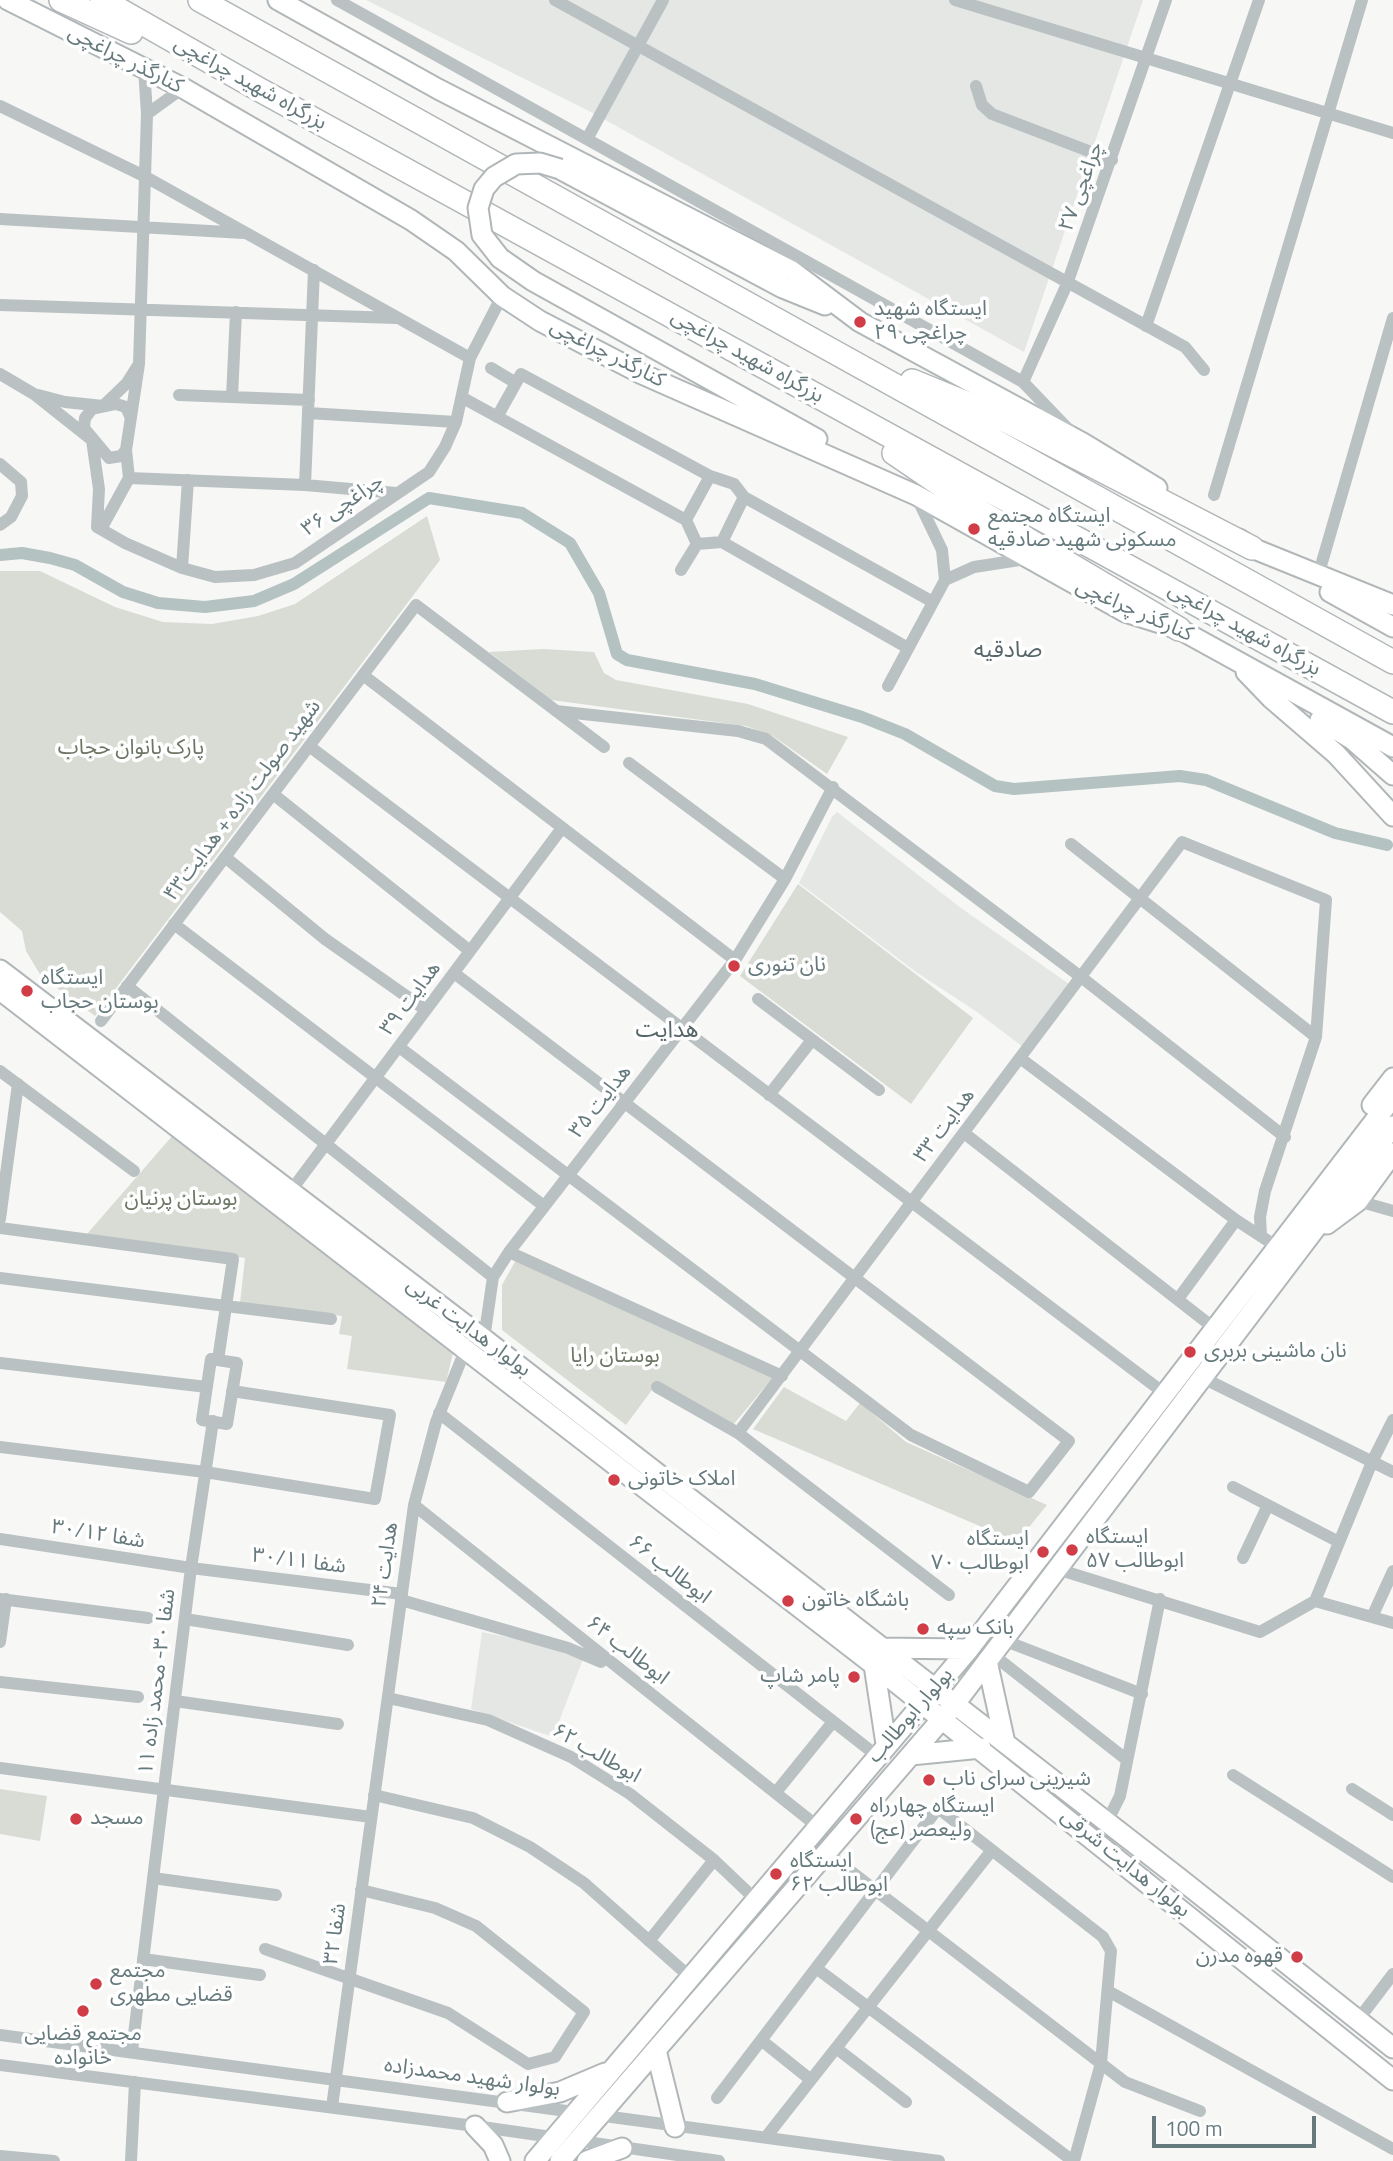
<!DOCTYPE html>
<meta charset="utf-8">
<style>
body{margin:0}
#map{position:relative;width:1393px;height:2161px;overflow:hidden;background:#f7f7f5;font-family:"Titillium Web",sans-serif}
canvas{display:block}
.scale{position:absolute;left:1152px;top:2116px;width:164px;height:32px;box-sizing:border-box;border:4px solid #667a7d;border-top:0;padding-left:9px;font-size:21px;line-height:24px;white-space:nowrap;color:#667a7d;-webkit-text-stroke:5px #fff;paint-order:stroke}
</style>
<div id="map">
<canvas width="1393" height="2161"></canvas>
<div class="scale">100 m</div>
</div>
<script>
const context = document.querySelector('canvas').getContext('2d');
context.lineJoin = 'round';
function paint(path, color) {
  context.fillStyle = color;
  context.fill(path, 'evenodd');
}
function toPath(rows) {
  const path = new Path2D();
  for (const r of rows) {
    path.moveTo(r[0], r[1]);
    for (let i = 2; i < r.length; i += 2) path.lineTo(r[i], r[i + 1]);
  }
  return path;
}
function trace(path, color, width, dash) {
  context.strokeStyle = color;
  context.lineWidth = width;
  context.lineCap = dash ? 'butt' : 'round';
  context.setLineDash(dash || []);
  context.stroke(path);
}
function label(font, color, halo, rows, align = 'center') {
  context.font = font + ' "Titillium Web","Noto Sans Arabic",sans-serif';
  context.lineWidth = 7;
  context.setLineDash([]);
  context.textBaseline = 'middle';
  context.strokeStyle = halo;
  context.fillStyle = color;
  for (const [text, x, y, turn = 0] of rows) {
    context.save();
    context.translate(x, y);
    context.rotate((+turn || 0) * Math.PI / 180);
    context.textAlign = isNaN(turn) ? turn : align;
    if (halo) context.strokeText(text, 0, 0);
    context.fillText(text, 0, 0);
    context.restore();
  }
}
paint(toPath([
 [366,0,1143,0,1024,352,589,111],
 [837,812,961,908,1069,984,1023,1047,977,1012,916,972,799,883,832,817],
 [482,1632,522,1640,583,1659,553,1737,471,1709]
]), '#e5e7e5');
paint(toPath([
 [427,516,440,560,95,1016,41,976,26,951,22,931,0,912,0,571,40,571,115,607,163,622,212,624,258,616,295,604],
 [543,649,594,652,604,673,616,680,748,704,848,737,827,774,773,736,746,726,551,700,489,652],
 [798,884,973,1018,911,1104,740,976],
 [173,1135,453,1353,446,1382,347,1369,352,1336,339,1334,342,1316,240,1303,245,1258,87,1234],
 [516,1260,773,1377,733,1425,657,1383,626,1425,502,1330,502,1285],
 [784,1387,846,1421,860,1403,906,1442,1047,1505,1017,1542,753,1429],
 [0,1789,47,1796,40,1841,0,1834]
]), '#d9dcd5');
trace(toPath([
 [0,555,22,553,50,558,75,565,123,592,158,603,205,607,254,601,294,584,429,498,522,513,570,543,599,593,617,654,627,660,755,684,862,717,905,734,995,786,1014,789,1180,776,1206,780,1335,833,1387,845]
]), '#b4c3c2', 12);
const major = toPath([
 [8,0,183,88,411,220,456,251,502,296,540,321,642,374,916,495,1125,612,1179,629,1393,747],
 [278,0,438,89,792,271,860,322,1083,443,1157,488],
 [560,169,783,288,825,305],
 [500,258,533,281,817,439],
 [1239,539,1252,548,1393,605],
 [1330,592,1393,627],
 [1246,672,1271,698,1336,754,1393,816],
 [1320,720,1353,740,1393,775],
 [0,970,484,1339,1179,1878,1393,2048],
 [0,990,874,1665,1393,2080],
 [1372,1105,1393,1078],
 [1327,1224,1358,1201,1393,1153],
 [878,1648,969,1649],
 [987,1661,1005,1743],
 [874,1665,886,1744],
 [911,1755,981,1748],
 [656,2050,675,2127],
 [507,2102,560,2092,605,2073],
 [475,2126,493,2145,500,2161],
 [535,2161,969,1649,1393,1097],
 [560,2161,954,1705,1393,1126],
 [587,2161,622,2148]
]);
const highway = toPath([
 [61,0,131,32],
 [102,0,260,90,1393,712],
 [200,0,1393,662],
 [912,381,995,415,1252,548],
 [894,453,979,511,1179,629]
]);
trace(major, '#b1b7b9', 23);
trace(highway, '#b1b6b8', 26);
trace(toPath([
 [337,0,1023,382,1070,431],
 [555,0,1185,347,1204,370],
 [955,0,1393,133],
 [976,86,982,105,992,114,1112,160],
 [0,106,144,176,470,358],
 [147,114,183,88],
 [587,139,663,0],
 [0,219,244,233],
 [0,305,396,318],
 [1146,326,1259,0],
 [491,368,516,383],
 [0,374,34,394,92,440,99,489,97,527,125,543,182,568,215,577,254,575,295,563,429,472,445,447,456,422,470,358,502,296],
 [1023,382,1067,284,1166,0],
 [38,395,65,402,103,406,127,383,137,367],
 [179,395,309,400],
 [232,397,236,312],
 [463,398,686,520,697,544,722,542,908,648],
 [308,413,456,422],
 [130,416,126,407,116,404,92,409,85,418,84,428,109,458,121,456,126,450,139,364,147,114,144,68],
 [497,417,521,374,710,476,734,484,744,497,933,602],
 [0,464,21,482,22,496,11,517,0,525],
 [129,478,305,485,396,493],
 [305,485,314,270],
 [1214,495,1362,0],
 [686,520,710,476],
 [101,529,129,478,126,450],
 [722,542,744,497],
 [182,568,188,480],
 [681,570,697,544],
 [1318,576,1393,318],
 [945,580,974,567,1026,559],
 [363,675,735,960],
 [888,686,945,580,942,550,916,496],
 [556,711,738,731,766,739,1081,977,1285,1137],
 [309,746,1164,1393],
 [629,763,785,879],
 [273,794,470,951],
 [1071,844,1316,1037],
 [225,857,325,939,426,1010],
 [174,924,544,1206],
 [127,986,493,1277],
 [758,999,879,1090],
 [101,1021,416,605,604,747],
 [399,1047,911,1435,1029,1492,1069,1441,454,973],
 [1020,1058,1236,1220,1276,1246],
 [0,1071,134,1171],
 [769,1095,812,1040],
 [964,1133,1214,1328],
 [290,1192,562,828],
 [1358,1201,1393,1211],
 [0,1219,18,1084],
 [0,1228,233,1259,218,1360],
 [509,1252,782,1376],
 [0,1278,331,1319],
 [1178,1299,1236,1220],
 [484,1339,493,1277,509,1252,735,960,785,879,833,787],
 [211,1359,237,1363,227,1424,202,1420,211,1359],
 [0,1363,207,1387],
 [1203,1378,1393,1472],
 [657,1387,738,1433,949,1595],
 [439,1413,876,1755],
 [738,1433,1182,842,1326,900,1316,1037,1265,1191,1260,1217,1261,1235],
 [0,1447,205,1472,375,1499,390,1415,232,1391],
 [1233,1487,1339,1542],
 [414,1505,817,1826],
 [0,1539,191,1568,402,1594],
 [1243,1558,1268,1505],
 [1057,1569,1260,1632,1315,1601,1393,1623],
 [0,1599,148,1618],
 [401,1600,568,1648,601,1662],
 [1315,1601,1372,1462,1393,1420],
 [1372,1617,1393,1571],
 [185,1619,348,1645],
 [1003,1640,1142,1694],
 [0,1642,6,1599],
 [992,1654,1127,1760],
 [0,1682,138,1697],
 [388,1698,488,1720,571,1757,630,1794,714,1860,755,1899],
 [175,1701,338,1724],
 [0,1768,371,1817],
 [1233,1775,1393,1877],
 [1352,1789,1393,1815],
 [777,1791,832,1723],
 [374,1795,473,1818,530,1847,584,1883,690,1977],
 [1107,1822,1120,1796,1160,1599],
 [827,1853,1125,2082,1200,2111],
 [153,1878,276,1895],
 [649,1941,714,1860],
 [265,1949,448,2013,528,2064,555,2057,584,2012,476,1926,435,1908,361,1890],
 [143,1959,260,1975],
 [816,1968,1073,2161],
 [1108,1991,1393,2149],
 [1358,2020,1393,1974],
 [0,2035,939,2161],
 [761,2040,811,2080],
 [836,2048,906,2102],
 [132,2051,191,1568,213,1421],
 [0,2065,475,2126,719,2161],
 [717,2098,938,1808,1103,1937,1111,1951,1101,2063,1074,2161],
 [332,2107,414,1505,436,1422,466,1348],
 [766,2137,992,1850],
 [0,2156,54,2161],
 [131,2161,135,2082]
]), '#bac1c2', 12);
trace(major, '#fff', 19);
trace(highway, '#fff', 23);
const majorBridge = toPath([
 [500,258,482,235,478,208,484,189,494,177,516,164,540,163,560,169]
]);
trace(majorBridge, '#b1b7b9', 23, []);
trace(majorBridge, '#fff', 19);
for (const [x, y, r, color] of [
 [860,322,7,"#d03d47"],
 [974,529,7,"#d03d47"],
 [734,966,7,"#d03d47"],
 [27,991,7,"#d03d47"],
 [1190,1352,7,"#d03d47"],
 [614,1480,7,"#d03d47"],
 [1072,1550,7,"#d03d47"],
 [1043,1552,7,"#d03d47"],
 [788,1601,7,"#d03d47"],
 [923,1629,7,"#d03d47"],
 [854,1677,7,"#d03d47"],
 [929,1780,7,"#d03d47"],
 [76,1819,7,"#d03d47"],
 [856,1819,7,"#d03d47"],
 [776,1874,7,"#d03d47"],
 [1297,1957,7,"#d03d47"],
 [96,1984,7,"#d03d47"],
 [83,2011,7,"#d03d47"]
]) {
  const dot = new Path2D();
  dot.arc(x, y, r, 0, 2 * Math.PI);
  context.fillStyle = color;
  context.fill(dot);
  trace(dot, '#fff', 2.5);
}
label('21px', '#667a7d', '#fff', [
 ["کنارگذر چراغچی",125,60,27],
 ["بزرگراه شهید چراغچی",250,84,29],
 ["چراغچی ۲۷",1082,187,-70],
 ["کنارگذر چراغچی",607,354,27],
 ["بزرگراه شهید چراغچی",747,357,29],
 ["چراغچی ۳۶",343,506,-34],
 ["کنارگذر چراغچی",1134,611,24],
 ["بزرگراه شهید چراغچی",1244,630,29],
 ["شهید صولت زاده + هدایت۴۳",243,801,-53],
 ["هدایت ۳۹",411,999,-53],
 ["هدایت ۳۵",601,1102,-52],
 ["هدایت ۳۳",945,1126,-53],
 ["بولوار هدایت غربی",468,1328,37],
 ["شفا ۳۰/۱۲",98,1535,9],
 ["شفا ۳۰/۱۱",299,1562,7],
 ["هدایت ۲۴",386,1565,-82],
 ["ابوطالب ۶۶",669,1570,38],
 ["ابوطالب ۶۴",627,1651,38],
 ["شفا ۳۰- محمد زاده ۱۱",158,1682,-83],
 ["بولوار ابوطالب",911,1716,-49],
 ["ابوطالب ۶۲",596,1754,30],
 ["بولوار هدایت شرقی",1125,1864,39],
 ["شفا ۳۲",336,1934,-82],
 ["بولوار شهید محمدزاده",472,2078,8]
]);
label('21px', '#667a7d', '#fff', [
 ["ایستگاه شهید",874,310],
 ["چراغچی ۲۹",874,334],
 ["ایستگاه مجتمع",988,517],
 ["مسکونی شهید صادقیه",988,541],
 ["نان تنوری",748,966],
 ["ایستگاه",41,979],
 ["بوستان حجاب",41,1003],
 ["نان ماشینی بربری",1204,1352],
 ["املاک خاتونی",628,1480],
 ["ایستگاه",1086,1538],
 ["ابوطالب ۵۷",1086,1562],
 ["ایستگاه",1029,1540,"right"],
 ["ابوطالب ۷۰",1029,1564,"right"],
 ["باشگاه خاتون",802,1601],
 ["بانک سپه",937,1629],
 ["پامر شاپ",840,1677,"right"],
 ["شیرینی سرای ناب",943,1780],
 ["ایستگاه چهارراه",870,1807],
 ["ولیعصر (عج)",870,1831],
 ["مسجد",90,1819],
 ["ایستگاه",790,1862],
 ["ابوطالب ۶۲",790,1886],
 ["قهوه مدرن",1283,1957,"right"],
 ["مجتمع",110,1972],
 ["قضایی مطهری",110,1996],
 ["مجتمع قضایی",83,2035,"center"],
 ["خانواده",83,2059,"center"]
], 'left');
label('21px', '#6c7664', '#fff', [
 ["پارک بانوان حجاب",131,749],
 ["بوستان پرنیان",181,1200],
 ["بوستان رایا",615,1357]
]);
label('23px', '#576669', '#fff', [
 ["صادقیه",1008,651],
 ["هدایت",667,1031]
]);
</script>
